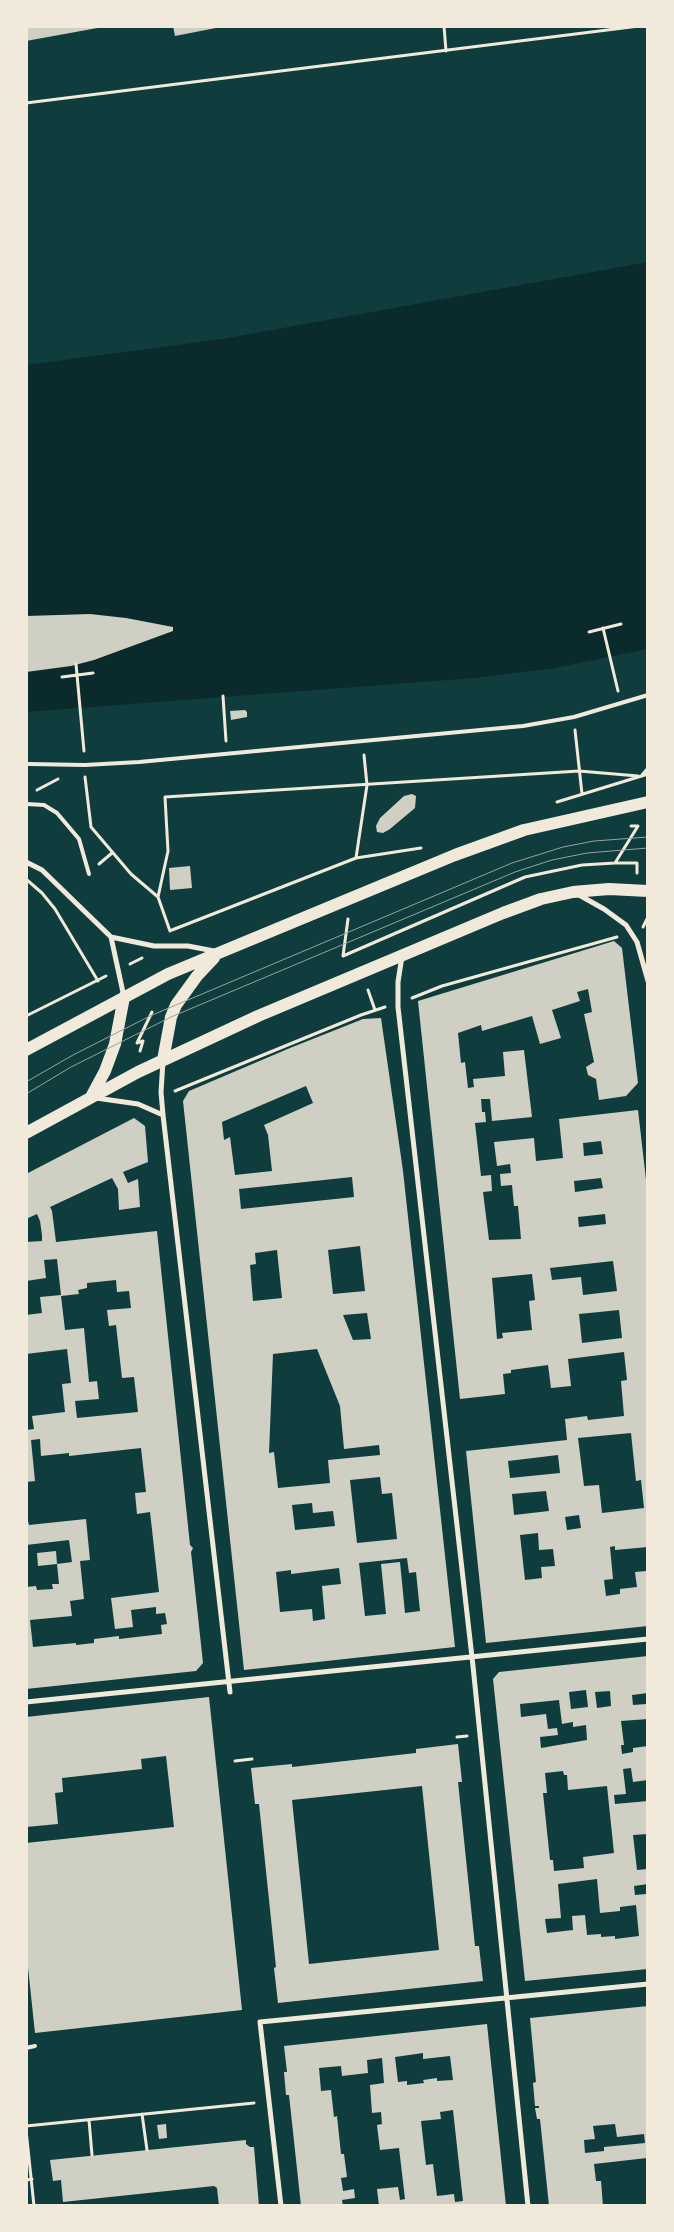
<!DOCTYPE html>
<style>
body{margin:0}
#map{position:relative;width:674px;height:2232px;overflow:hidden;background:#0f3d3e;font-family:Roboto,sans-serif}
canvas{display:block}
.frame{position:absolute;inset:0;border:28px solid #f1e9da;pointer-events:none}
</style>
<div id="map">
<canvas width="674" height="2232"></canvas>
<div class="frame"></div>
</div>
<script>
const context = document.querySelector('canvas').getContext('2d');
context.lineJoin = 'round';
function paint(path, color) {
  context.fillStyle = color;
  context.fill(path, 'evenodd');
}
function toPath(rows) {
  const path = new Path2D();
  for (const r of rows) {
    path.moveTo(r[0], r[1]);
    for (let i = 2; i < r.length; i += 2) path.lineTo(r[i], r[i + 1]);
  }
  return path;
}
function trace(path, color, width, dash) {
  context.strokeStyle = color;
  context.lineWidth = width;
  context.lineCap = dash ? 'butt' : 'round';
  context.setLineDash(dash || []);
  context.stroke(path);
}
paint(toPath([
 [648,262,648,649,555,668,474,678,26,712,26,365,222,339]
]), '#0a2a2b');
paint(toPath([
 [26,26,103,26,103,27,26,41],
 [173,26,221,26,221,27,175,36],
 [90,614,126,618,173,627,173,631,94,660,71,666,26,672,26,616],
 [245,710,247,712,247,717,231,720,230,711],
 [412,794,416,796,415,808,390,829,383,833,377,832,376,826,380,818,404,796],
 [190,866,192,888,170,890,169,868],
 [614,941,622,948,638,1083,626,1096,599,1100,596,1079,588,1075,586,1067,594,1062,584,1014,592,1012,588,989,577,992,580,1001,552,1010,561,1038,540,1044,532,1016,482,1031,481,1025,458,1033,461,1063,465,1062,468,1088,474,1087,473,1079,505,1076,503,1052,524,1050,532,1117,492,1121,490,1099,481,1099,482,1112,485,1112,486,1122,475,1123,481,1176,491,1175,492,1191,483,1192,489,1240,521,1239,518,1206,514,1206,512,1185,501,1186,500,1174,511,1173,510,1164,497,1166,494,1142,534,1138,536,1161,563,1158,559,1119,638,1110,648,1197,648,1547,615,1550,615,1546,610,1547,613,1579,604,1580,606,1596,620,1594,620,1589,637,1587,635,1572,646,1571,648,1626,486,1643,466,1451,567,1440,565,1419,587,1416,588,1420,624,1416,621,1381,627,1380,624,1352,568,1359,571,1386,551,1388,548,1365,511,1370,511,1373,503,1374,505,1394,460,1399,418,1001],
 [601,1141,603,1154,584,1156,583,1143],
 [601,1178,603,1188,575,1192,574,1181],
 [605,1214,606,1224,579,1227,578,1217],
 [613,1261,617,1291,583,1295,581,1277,552,1280,550,1268],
 [532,1274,535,1300,529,1301,532,1330,502,1333,503,1338,497,1339,492,1278],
 [619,1310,622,1338,582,1343,579,1314],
 [631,1433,636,1481,641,1480,644,1508,602,1513,599,1485,584,1486,578,1438],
 [558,1455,560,1473,510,1478,508,1461],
 [546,1491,549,1511,514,1515,512,1494],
 [579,1515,581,1528,567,1530,565,1517],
 [538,1533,539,1550,553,1549,555,1566,541,1567,542,1578,525,1580,520,1535],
 [381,1018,403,1171,455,1647,244,1670,183,1101,189,1091,290,1048,363,1019],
 [306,1086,313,1103,264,1125,268,1135,272,1171,235,1175,230,1137,224,1140,222,1122],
 [352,1177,354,1197,241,1209,239,1189],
 [360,1246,365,1291,333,1294,328,1250],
 [277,1250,282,1298,253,1301,250,1265,256,1264,255,1253],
 [367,1313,371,1339,353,1340,343,1315],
 [317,1349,340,1406,344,1449,379,1445,380,1455,328,1460,330,1483,278,1488,274,1452,269,1453,273,1354],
 [380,1477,382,1494,392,1493,397,1539,357,1543,350,1480],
 [312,1503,313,1513,333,1511,335,1526,295,1530,292,1505],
 [407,1558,409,1573,416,1572,420,1611,405,1613,400,1562,381,1564,386,1614,365,1616,359,1563],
 [339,1568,341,1584,322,1586,325,1619,313,1621,312,1609,280,1612,276,1572,291,1570,291,1574],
 [134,1118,145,1126,148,1162,123,1172,128,1183,138,1179,140,1207,119,1210,118,1189,112,1178,50,1207,52,1211,56,1242,157,1231,190,1545,193,1548,191,1552,203,1663,196,1671,26,1689,26,1587,36,1586,37,1590,53,1589,52,1584,59,1584,57,1564,72,1562,69,1540,26,1545,26,1513,29,1525,86,1519,90,1560,80,1561,84,1599,70,1601,72,1616,30,1620,33,1647,76,1643,76,1645,94,1643,94,1639,119,1636,119,1639,162,1634,161,1625,167,1624,165,1613,156,1614,156,1607,131,1610,133,1627,115,1629,111,1598,159,1592,150,1512,137,1514,135,1493,146,1492,141,1448,69,1456,69,1453,41,1456,40,1439,31,1440,35,1481,26,1482,26,1430,34,1429,32,1416,65,1412,62,1384,71,1383,67,1349,26,1354,26,1315,42,1313,40,1297,61,1295,57,1259,44,1260,46,1278,26,1281,26,1242,42,1241,42,1235,40,1221,37,1214,26,1219,26,1174],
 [116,1280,117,1292,129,1291,131,1308,107,1310,109,1326,116,1325,122,1378,134,1377,138,1412,77,1418,75,1401,99,1399,97,1381,89,1382,84,1328,65,1330,61,1296,79,1294,78,1290,87,1288,87,1283],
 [56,1551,57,1564,38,1566,37,1553],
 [648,1656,648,1693,632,1695,633,1705,646,1704,646,1707,648,1707,648,1719,621,1721,624,1745,621,1745,622,1754,633,1752,633,1748,648,1746,648,1780,633,1782,631,1768,623,1769,626,1794,614,1795,615,1804,648,1801,648,1834,633,1835,637,1870,648,1869,648,1884,634,1886,635,1895,646,1894,648,1891,648,1969,525,1981,493,1679,499,1672],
 [586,1690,588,1707,571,1709,569,1692],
 [610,1691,611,1706,597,1708,595,1692],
 [559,1700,562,1724,573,1722,573,1727,586,1725,587,1740,541,1748,540,1737,558,1735,557,1728,548,1729,546,1714,521,1717,520,1704],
 [563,1771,564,1775,567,1775,568,1790,607,1786,614,1853,583,1857,584,1868,554,1871,553,1860,550,1860,543,1793,547,1793,545,1773],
 [597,1879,600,1913,620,1911,620,1907,636,1905,639,1936,615,1939,615,1936,601,1937,601,1934,587,1935,585,1915,572,1916,573,1930,547,1933,545,1919,561,1918,558,1884],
 [209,1697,242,2010,35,2033,26,1949,26,1843,174,1827,166,1756,141,1759,142,1769,62,1778,63,1792,55,1793,58,1824,26,1827,26,1717],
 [458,1744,462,1782,458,1782,475,1946,479,1946,483,1981,278,2003,274,1968,276,1967,259,1804,255,1804,251,1768,292,1764,292,1767,416,1753,416,1749],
 [422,1786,439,1950,309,1964,292,1800],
 [648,2006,647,2158,594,2164,596,2181,601,2181,603,2206,549,2206,540,2119,537,2119,535,2108,539,2108,539,2106,535,2106,533,2083,536,2082,530,2018],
 [615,2124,617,2137,644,2134,645,2143,604,2147,604,2151,585,2153,584,2140,595,2139,593,2126],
 [487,2024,506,2206,379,2206,377,2189,398,2187,400,2200,405,2199,399,2148,380,2150,377,2125,382,2124,381,2112,372,2113,370,2085,384,2083,382,2058,367,2060,368,2073,342,2076,341,2066,319,2068,321,2091,331,2090,334,2117,337,2116,341,2154,344,2154,347,2177,341,2178,343,2191,354,2189,355,2198,342,2200,343,2206,301,2206,289,2095,286,2095,284,2072,287,2072,284,2046],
 [423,2053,423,2059,450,2056,453,2080,437,2081,437,2078,423,2080,424,2083,407,2085,407,2081,398,2082,395,2057],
 [453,2110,463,2201,455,2202,454,2194,437,2196,433,2164,426,2165,421,2121,441,2119,440,2112],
 [166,2124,167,2138,159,2139,157,2125],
 [246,2140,246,2144,250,2147,254,2147,259,2206,219,2206,217,2188,214,2186,63,2202,61,2180,53,2181,50,2160]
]), '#cfcfc3');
trace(toPath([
 [444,26,446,51],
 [26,103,639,26],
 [603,628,618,691],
 [589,632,621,624],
 [76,664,84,751],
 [62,677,93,673],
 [223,696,226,741],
 [575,730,582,794],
 [642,775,648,768],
 [85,777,91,827,131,874,158,897,170,931],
 [37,790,58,779],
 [557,802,648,774],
 [631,826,638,826,615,863,637,863,637,873],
 [356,858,367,785,364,755],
 [99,864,112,853],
 [27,880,42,893,55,909,98,981],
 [158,897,168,851,165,797,579,771,638,776],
 [348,919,343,956,525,877,582,865,615,863],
 [643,927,647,919],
 [172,930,356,858,421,848],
 [130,964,142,958],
 [368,990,375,1010],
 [412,998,442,986,617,937],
 [26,1016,106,976],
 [140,1051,143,1041,137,1043,152,1012],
 [175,1091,361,1015,385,1007],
 [457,1737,467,1736],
 [235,1761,252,1759],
 [142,2114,147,2150],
 [89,2120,92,2155],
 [26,2126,254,2103],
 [26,2130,34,2206],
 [26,2180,32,2179]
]), '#f1e9da', 3);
trace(toPath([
 [29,764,85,765,139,762,523,726,574,717,648,695],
 [27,804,44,805,57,813,79,839,89,874],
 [26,2048,35,2046]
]), '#f1e9da', 4);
trace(toPath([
 [26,862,42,870,111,937,154,946,188,946,214,951],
 [579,895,604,909,626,925,637,942,648,981],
 [111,937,124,997],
 [402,956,398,982,398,1007,473,1666,528,2206],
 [163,1061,161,1092,163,1115,230,1692],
 [96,1098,138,1104,163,1115],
 [26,1702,648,1639],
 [281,2206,260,2022,648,1984]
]), '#f1e9da', 5);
trace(toPath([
 [26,1050,168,974,455,855,524,830,648,802],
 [163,1060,171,1017,176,1005,197,976,214,958],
 [91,1097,105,1071,115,1044,124,997],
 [26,1133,138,1072,258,1016,503,913,541,899,573,892,609,889,648,891]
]), '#f1e9da', 12);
trace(toPath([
 [26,1082,73,1055,150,1016,512,863,563,847,594,841,648,837],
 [26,1094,71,1067,171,1017,515,872,552,860,587,853,648,848]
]), '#97a49c', 1);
</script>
